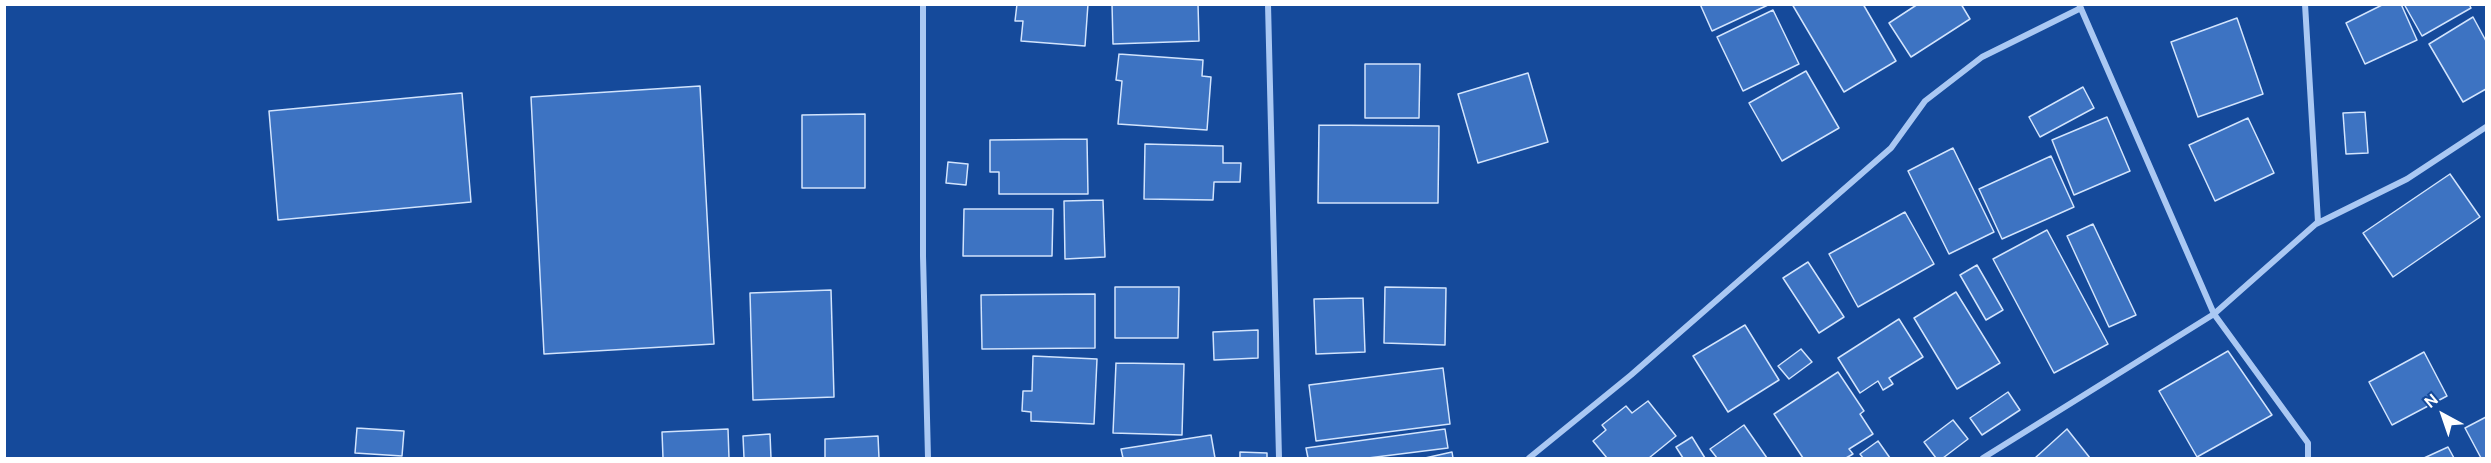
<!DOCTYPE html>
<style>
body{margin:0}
#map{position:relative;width:2491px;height:463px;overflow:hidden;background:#154a9b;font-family:"DM Sans",sans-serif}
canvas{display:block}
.frame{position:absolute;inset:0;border:6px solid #fff;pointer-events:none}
.north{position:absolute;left:2413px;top:385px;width:60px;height:60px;-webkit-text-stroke:4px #154a9b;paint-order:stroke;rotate:320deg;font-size:16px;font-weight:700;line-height:24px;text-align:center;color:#fff}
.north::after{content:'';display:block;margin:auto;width:21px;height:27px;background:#fff;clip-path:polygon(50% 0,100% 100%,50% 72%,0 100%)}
</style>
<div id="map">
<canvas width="2491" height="463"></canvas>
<div class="frame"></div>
<div class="north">N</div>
</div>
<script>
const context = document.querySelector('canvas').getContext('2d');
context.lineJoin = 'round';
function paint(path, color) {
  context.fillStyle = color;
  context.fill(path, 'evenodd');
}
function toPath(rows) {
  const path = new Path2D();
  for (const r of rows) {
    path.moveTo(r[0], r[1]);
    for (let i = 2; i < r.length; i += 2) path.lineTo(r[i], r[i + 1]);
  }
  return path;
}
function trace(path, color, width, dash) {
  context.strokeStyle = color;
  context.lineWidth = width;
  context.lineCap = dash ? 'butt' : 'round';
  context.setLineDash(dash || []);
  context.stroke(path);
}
const building = toPath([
 [1017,4,1088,4,1085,46,1021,41,1023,21,1015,21,1017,4],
 [1112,4,1198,4,1199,41,1113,44,1112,4],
 [1700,4,1768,4,1768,5,1712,31,1700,4],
 [1792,4,1863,4,1896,61,1844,92,1792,4],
 [1918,4,1961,4,1970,19,1911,57,1889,23,1918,4],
 [2384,4,2401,4,2417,40,2365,64,2346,23,2384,4],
 [2404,4,2469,4,2471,8,2422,36,2404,4],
 [1773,10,1799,64,1743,91,1717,37,1773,10],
 [2473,17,2486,41,2486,89,2463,102,2429,44,2473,17],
 [2237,18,2263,94,2198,117,2171,42,2237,18],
 [1119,54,1203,60,1202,76,1211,77,1207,130,1118,124,1122,81,1116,80,1119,54],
 [1365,64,1420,64,1419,118,1365,118,1365,64],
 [1806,71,1839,128,1782,161,1749,103,1806,71],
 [1528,73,1548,142,1478,163,1458,94,1528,73],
 [700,86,714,344,544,354,531,97,700,86],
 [2083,87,2094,108,2040,137,2029,117,2083,87],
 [462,93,471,202,278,220,269,111,462,93],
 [2365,112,2368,153,2346,154,2343,113,2365,112],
 [865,114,865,188,802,188,802,115,865,114],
 [2107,117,2130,171,2074,195,2052,140,2107,117],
 [2248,118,2274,173,2215,201,2189,145,2248,118],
 [1319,125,1439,126,1438,203,1318,203,1319,125],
 [1087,139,1088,194,999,194,999,172,990,172,990,140,1087,139],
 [1145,144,1223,146,1223,163,1241,163,1240,182,1214,182,1213,200,1144,199,1145,144],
 [1953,148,1994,232,1949,254,1908,171,1953,148],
 [2051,156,2074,207,2002,239,1979,189,2051,156],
 [948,162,968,164,966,185,946,183,948,162],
 [2450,174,2480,217,2393,277,2363,233,2450,174],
 [1103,200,1105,257,1065,259,1064,201,1103,200],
 [964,209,1053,209,1052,256,963,256,964,209],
 [1905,212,1934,264,1858,307,1829,254,1905,212],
 [2093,224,2136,315,2109,327,2067,236,2093,224],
 [2047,230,2108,344,2054,373,1993,259,2047,230],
 [1808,262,1844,317,1819,333,1783,278,1808,262],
 [1977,265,2003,310,1986,320,1960,275,1977,265],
 [1115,287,1179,287,1178,338,1115,338,1115,287],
 [1385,287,1446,288,1445,345,1384,343,1385,287],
 [831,290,834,397,753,400,750,293,831,290],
 [1956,292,2000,363,1957,389,1914,318,1956,292],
 [1095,294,1095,348,982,349,981,295,1095,294],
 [1363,298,1365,352,1316,354,1314,299,1363,298],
 [1899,319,1923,357,1889,378,1893,384,1883,390,1878,381,1860,393,1838,358,1899,319],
 [1745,325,1779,380,1728,412,1693,356,1745,325],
 [1258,330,1258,358,1214,360,1213,332,1258,330],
 [1801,349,1812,362,1789,379,1778,366,1801,349],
 [2228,351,2272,415,2197,457,2159,391,2228,351],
 [2424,352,2447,396,2392,425,2369,382,2424,352],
 [1033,356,1097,359,1094,424,1031,421,1031,412,1022,411,1023,391,1032,391,1033,356],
 [1116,363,1184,364,1182,435,1113,433,1116,363],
 [1443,368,1450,424,1316,441,1309,385,1443,368],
 [1838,372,1864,411,1860,414,1873,434,1849,449,1853,454,1846,458,1803,458,1774,414,1838,372],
 [2008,392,2020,410,1982,435,1970,418,2008,392],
 [1648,401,1676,436,1649,458,1607,458,1593,441,1606,430,1602,425,1626,406,1632,413,1648,401],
 [2486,417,2486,458,2481,458,2465,428,2486,417],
 [1953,420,1968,439,1943,458,1936,458,1924,442,1953,420],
 [1744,425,1767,458,1717,458,1710,449,1744,425],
 [357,428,404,431,402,456,355,453,357,428],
 [728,429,729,458,663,458,662,432,728,429],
 [1445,429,1448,448,1368,458,1308,458,1306,448,1445,429],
 [2067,429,2090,458,2035,458,2067,429],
 [770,434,771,458,744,458,743,436,770,434],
 [1211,435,1215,458,1123,458,1121,449,1211,435],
 [878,436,879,458,825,458,825,439,878,436],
 [1692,437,1705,458,1683,458,1676,447,1692,437],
 [1878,441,1890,458,1863,458,1860,454,1878,441],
 [2448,447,2454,458,2424,458,2448,447],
 [1240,452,1267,453,1267,458,1240,458,1240,452],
 [1452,452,1453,458,1425,458,1452,452]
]);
paint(building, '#3d73c2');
trace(building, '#d2e4fd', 1.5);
trace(toPath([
 [923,4,923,256,928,458],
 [1268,4,1279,458],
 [2079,4,2214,314,2308,443,2308,458],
 [2316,224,2407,179,2486,127],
 [1529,458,1631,375,1891,148,1925,101,1982,57,2081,8],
 [1983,458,2214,314,2318,222,2305,4]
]), '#aac8f3', 6);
</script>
